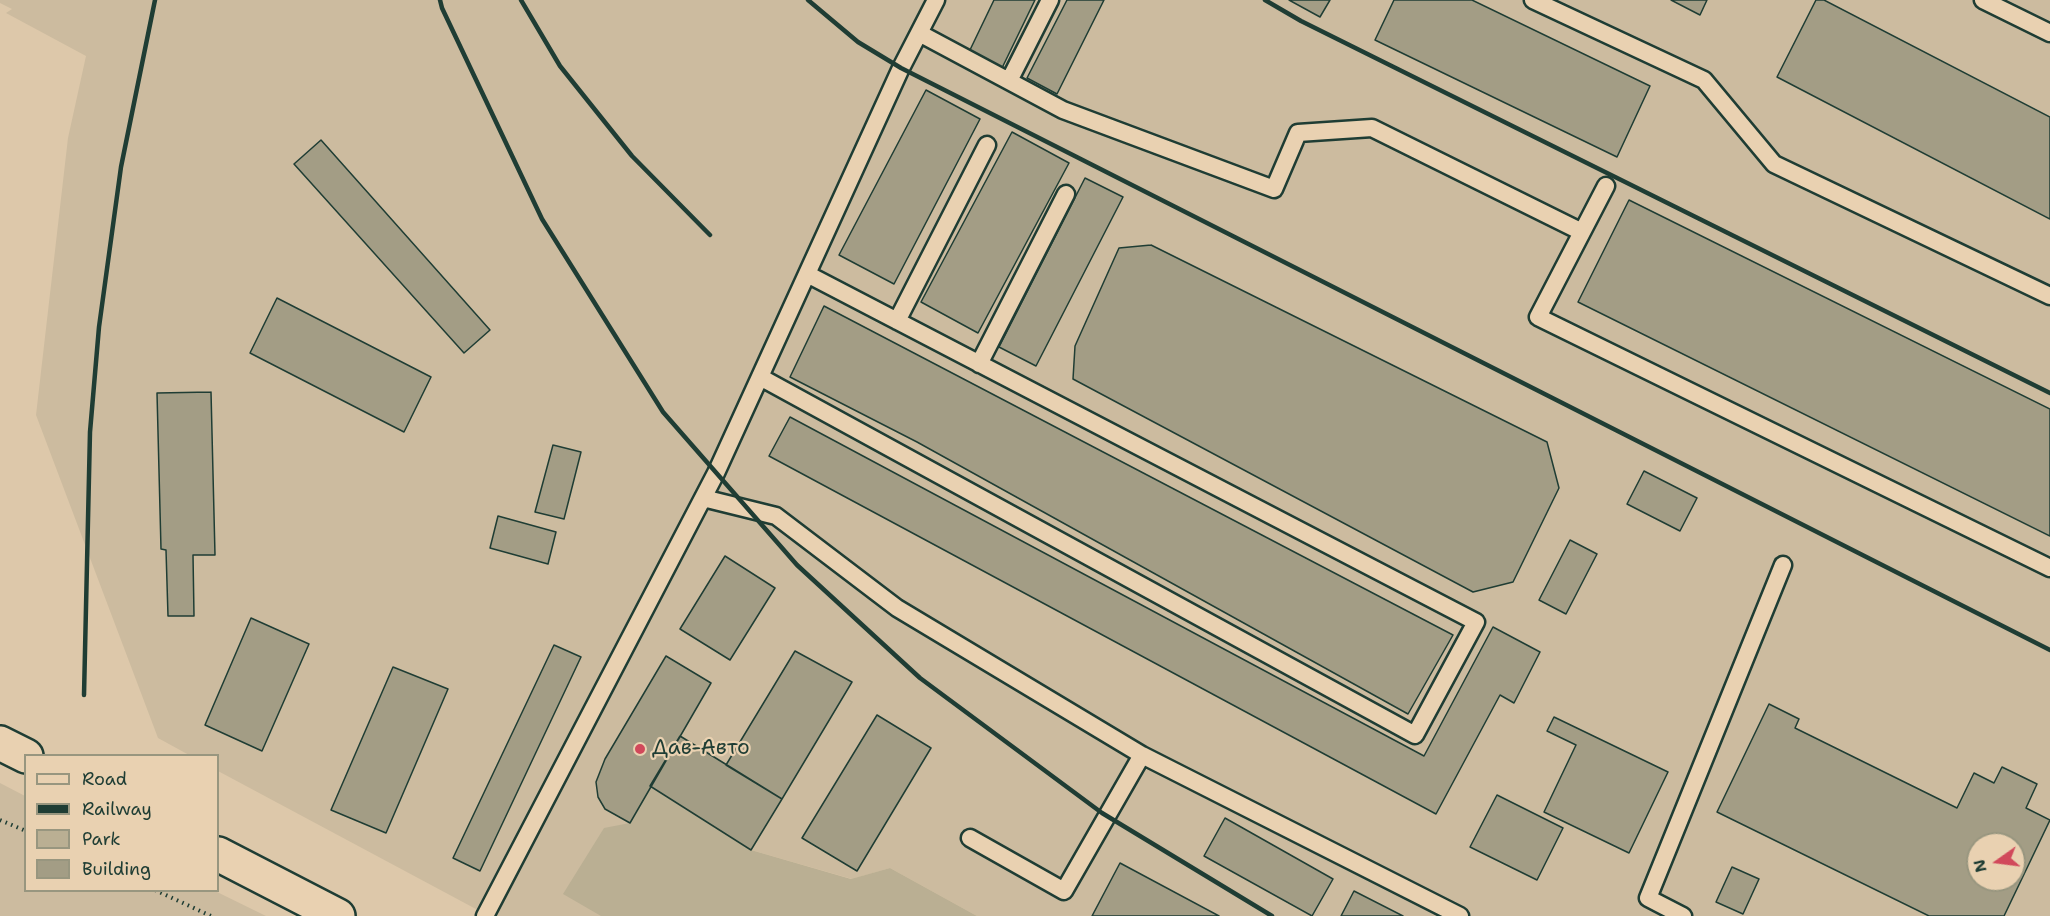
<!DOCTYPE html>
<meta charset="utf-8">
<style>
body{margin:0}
#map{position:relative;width:2050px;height:916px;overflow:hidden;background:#ddc8aa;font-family:"Shantell Sans",sans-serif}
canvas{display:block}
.legend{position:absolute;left:24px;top:754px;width:195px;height:138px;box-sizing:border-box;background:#e9d1b1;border:2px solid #98967f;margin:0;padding:8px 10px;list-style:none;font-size:18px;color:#1f3d34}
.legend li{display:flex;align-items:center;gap:12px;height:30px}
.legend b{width:30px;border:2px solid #98967f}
.north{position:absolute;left:1966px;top:832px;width:60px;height:60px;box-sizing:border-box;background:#e9d1b1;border:2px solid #98967f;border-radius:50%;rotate:256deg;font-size:16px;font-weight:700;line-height:24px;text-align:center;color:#1f3d34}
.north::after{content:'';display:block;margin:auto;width:21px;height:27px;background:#d1495b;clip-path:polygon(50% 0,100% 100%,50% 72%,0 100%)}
</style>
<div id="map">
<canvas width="2050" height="916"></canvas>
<ul class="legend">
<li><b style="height:8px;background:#e9d1b1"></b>Road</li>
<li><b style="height:8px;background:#1f3d34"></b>Railway</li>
<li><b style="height:16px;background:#baaf93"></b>Park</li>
<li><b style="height:16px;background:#a39d85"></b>Building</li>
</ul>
<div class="north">N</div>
</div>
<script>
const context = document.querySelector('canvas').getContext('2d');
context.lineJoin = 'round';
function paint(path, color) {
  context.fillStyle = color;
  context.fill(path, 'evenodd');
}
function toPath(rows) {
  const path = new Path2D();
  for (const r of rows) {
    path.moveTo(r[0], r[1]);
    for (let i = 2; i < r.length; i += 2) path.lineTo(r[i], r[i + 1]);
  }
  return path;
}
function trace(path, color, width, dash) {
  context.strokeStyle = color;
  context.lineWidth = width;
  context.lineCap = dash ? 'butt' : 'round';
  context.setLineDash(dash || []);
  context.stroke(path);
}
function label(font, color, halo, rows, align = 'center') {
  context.font = font + ' "Shantell Sans",sans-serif';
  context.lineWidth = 4.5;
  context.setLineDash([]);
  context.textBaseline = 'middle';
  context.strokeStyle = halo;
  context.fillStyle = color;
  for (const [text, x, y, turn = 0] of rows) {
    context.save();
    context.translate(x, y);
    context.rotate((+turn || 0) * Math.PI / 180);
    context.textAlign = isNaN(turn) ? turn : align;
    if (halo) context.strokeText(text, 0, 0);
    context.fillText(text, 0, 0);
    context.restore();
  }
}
paint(toPath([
 [0,0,2050,0,2050,916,977,916,890,868,852,879,751,850,650,786,601,916,489,916,218,771,218,756,189,755,158,738,36,415,68,138,86,56,6,13,12,9,0,3],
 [1978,844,2014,844,2014,880,1978,880],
 [0,783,25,796,26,890,215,891,266,916,0,916]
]), '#ccbb9f');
paint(toPath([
 [650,786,751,850,851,879,890,868,977,916,601,916,563,894,604,828,630,823]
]), '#baaf93');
const building = toPath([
 [994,0,1035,0,1002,68,969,52,994,0],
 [1067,0,1104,0,1057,94,1027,78,1067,0],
 [1289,0,1330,0,1320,17,1289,0],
 [1394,0,1472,0,1650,86,1617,157,1375,40,1394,0],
 [1671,0,1707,0,1700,15,1671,0],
 [1816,0,1824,0,2050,117,2050,219,1777,77,1816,0],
 [926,90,980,119,894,284,839,255,926,90],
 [1012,132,1069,163,978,333,921,302,1012,132],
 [321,140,490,330,464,353,294,164,321,140],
 [1085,178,1123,197,1036,366,999,347,1085,178],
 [1629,200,2050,409,2050,536,1578,302,1629,200],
 [1151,245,1547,442,1559,488,1513,582,1473,592,1073,379,1075,346,1119,248,1151,245],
 [277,298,431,377,404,432,250,353,277,298],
 [824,306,1453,635,1408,714,917,442,790,377,824,306],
 [211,392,215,555,193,555,194,616,168,616,166,550,161,549,157,393,211,392],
 [790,417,1424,756,1493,627,1540,652,1514,703,1500,695,1436,814,769,456,790,417],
 [553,445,581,452,564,519,535,512,553,445],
 [1644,471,1697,498,1680,531,1627,504,1644,471],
 [498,516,556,532,548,564,490,548,498,516],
 [1570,540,1597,554,1566,614,1539,600,1570,540],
 [725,556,775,588,730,660,680,629,725,556],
 [251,618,309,644,262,751,205,725,251,618],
 [554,645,581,657,480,871,453,858,554,645],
 [795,651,852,682,782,799,726,765,795,651],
 [666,656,711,683,630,823,605,809,598,797,596,782,605,759,666,656],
 [393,667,448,689,386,833,331,810,393,667],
 [1769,704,1799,719,1795,728,1957,808,1974,773,1994,783,2002,767,2037,784,2026,808,2050,820,2004,916,1929,916,1717,812,1769,704],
 [1978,844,2014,844,2014,880,1978,880,1978,844],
 [877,715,931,748,857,871,802,838,877,715],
 [1554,717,1668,772,1629,853,1544,812,1576,745,1547,731,1554,717],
 [680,736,782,799,751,850,650,786,680,736],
 [1497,795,1563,828,1537,880,1470,847,1497,795],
 [1225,818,1333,879,1312,916,1204,856,1225,818],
 [1120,863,1219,916,1092,916,1120,863],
 [1732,867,1759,879,1743,914,1716,902,1732,867],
 [1354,891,1403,916,1341,916,1354,891]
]);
paint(building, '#a39d85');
trace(building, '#1f3d34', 1.5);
const service = toPath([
 [1533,0,1704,80,1774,164,2050,296],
 [1983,0,2050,33],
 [919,33,1063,110,1274,189,1298,133,1372,128,1582,232],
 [1009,81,1050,0],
 [1606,186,1538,317,2050,568],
 [897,321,987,145],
 [979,364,1066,194],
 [760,377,1415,735,1476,622,807,274],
 [703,498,776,516,897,608,1142,755,1064,891,970,838],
 [1142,755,1460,916],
 [485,916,716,473,901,68,936,0],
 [1683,916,1648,898,1783,565]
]);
const primary = toPath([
 [0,743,26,756],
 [218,854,338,916]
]);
trace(service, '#1f3d34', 21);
trace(primary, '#1f3d34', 38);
trace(toPath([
 [0,820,26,831],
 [155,890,211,916]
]), '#1f3d34', 4, [1.5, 4.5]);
trace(service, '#e9d1b1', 16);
trace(primary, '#e9d1b1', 33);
trace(toPath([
 [440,0,442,8,542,219,663,412,797,565,920,678,1102,813,1272,916],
 [521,0,560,66,632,156,710,235],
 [808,0,858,42,901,68,2050,650],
 [1265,0,1301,21,2050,393],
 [84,695,90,432,99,327,121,167,155,0]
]), '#1f3d34', 4.5);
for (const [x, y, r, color] of [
 [640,749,6,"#d1495b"]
]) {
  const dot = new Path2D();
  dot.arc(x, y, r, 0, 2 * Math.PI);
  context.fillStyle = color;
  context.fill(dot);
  trace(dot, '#e9d1b1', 2);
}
label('21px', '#1f3d34', '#e9d1b1', [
 ["Дав-Авто",652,749]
], 'left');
</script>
